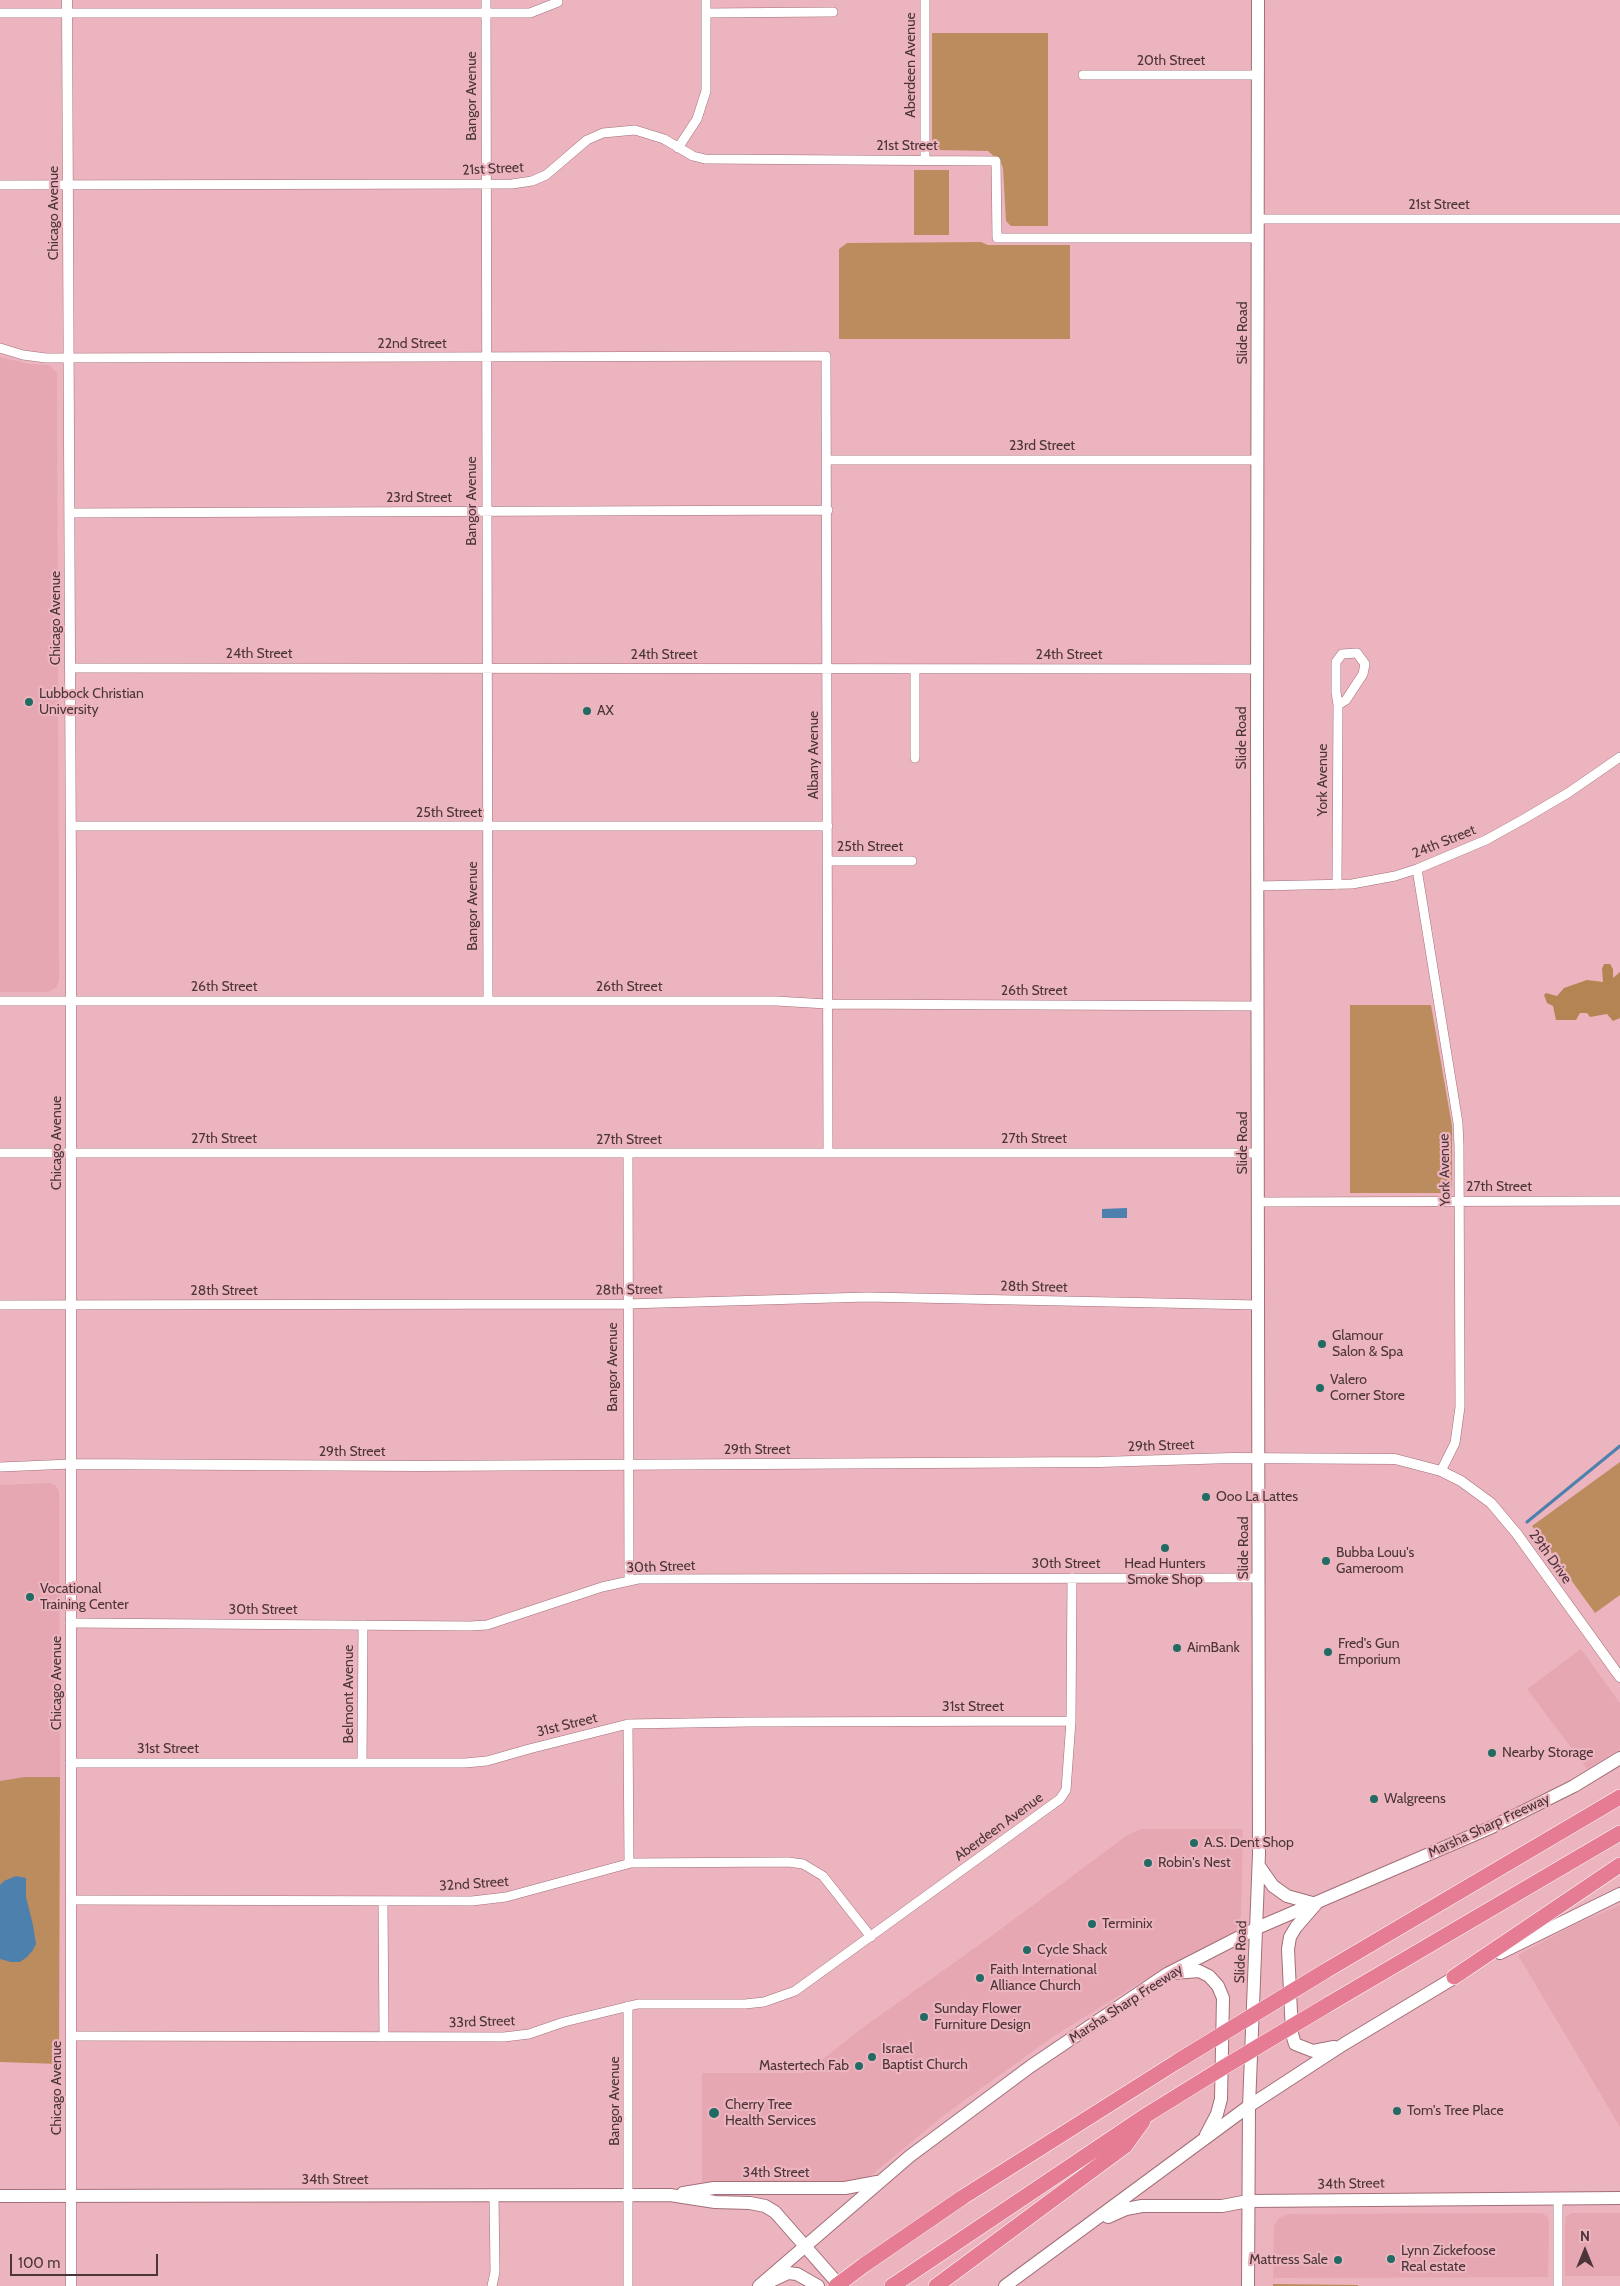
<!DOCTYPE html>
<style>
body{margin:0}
#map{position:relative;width:1620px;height:2286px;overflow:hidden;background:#ecb4be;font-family:Cabin,sans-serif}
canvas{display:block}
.north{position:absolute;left:1560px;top:2226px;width:50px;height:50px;-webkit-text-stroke:4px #ecb4be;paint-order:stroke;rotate:0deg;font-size:14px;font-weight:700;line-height:20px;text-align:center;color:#4b3539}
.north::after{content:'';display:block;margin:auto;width:18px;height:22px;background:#4b3539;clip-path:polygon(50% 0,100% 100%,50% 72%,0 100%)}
.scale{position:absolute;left:10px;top:2254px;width:148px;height:22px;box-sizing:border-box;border:2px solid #4b3539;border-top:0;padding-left:6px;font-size:15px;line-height:18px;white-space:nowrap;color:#4b3539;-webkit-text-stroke:4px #ecb4be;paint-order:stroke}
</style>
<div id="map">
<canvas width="1620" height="2286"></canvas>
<div class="north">N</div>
<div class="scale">100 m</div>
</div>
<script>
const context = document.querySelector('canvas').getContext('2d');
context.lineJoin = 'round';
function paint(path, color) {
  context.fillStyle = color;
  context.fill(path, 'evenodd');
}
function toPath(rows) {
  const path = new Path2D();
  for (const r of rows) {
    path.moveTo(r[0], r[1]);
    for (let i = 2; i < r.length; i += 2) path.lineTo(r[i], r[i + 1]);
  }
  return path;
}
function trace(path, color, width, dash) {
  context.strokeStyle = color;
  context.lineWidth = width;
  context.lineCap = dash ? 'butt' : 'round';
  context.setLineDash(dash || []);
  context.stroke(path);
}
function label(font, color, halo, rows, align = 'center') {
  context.font = font + ' Cabin,sans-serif';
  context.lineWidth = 4.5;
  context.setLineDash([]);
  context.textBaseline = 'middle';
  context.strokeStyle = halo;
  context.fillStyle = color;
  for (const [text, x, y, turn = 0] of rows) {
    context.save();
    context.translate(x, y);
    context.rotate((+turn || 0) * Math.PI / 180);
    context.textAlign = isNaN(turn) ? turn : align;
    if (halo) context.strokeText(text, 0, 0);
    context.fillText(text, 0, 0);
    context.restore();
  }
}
paint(toPath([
 [0,357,29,364,50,365,57,374,59,979,57,987,48,992,0,992],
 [50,1483,55,1485,59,1491,60,1777,24,1777,0,1781,0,1485],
 [1581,1649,1620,1703,1620,1749,1587,1769,1527,1689],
 [1141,1829,1243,1829,1241,1916,1237,1928,1233,1933,1136,1985,1054,2036,944,2115,868,2178,852,2183,702,2182,702,2073,802,2073,809,2070,861,2029,997,1932,1126,1836],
 [1620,1905,1620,2127,1518,1955,1576,1924],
 [1542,2213,1548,2217,1549,2221,1548,2277,1273,2278,1274,2226,1279,2218,1288,2214],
 [1572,2213,1620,2213,1620,2276,1565,2276,1565,2221,1566,2216]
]), '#e6a7b2');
paint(toPath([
 [932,33,1048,33,1048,226,1011,226,1006,221,1003,168,1001,163,988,151,938,150,932,141],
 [914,170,949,170,949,235,914,235],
 [981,242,988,245,1070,245,1070,339,839,339,839,249,847,243],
 [1350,1005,1431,1005,1452,1126,1452,1187,1449,1191,1440,1193,1350,1193],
 [1620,1462,1620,1595,1595,1613,1532,1526],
 [24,1777,60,1777,59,2064,0,2062,0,1781],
 [1273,2284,1358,2285,1358,2286,1273,2286]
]), '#bb8d5e');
paint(toPath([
 [1604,964,1610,964,1613,969,1613,978,1620,972,1620,1018,1613,1021,1607,1014,1590,1017,1587,1013,1580,1013,1576,1020,1556,1020,1553,1006,1547,1003,1544,995,1546,993,1557,996,1564,988,1587,980,1603,982,1602,969]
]), '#b48553');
paint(toPath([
 [1127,1208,1127,1218,1102,1218,1102,1209],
 [16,1876,26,1878,26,1897,33,1925,36,1944,33,1950,27,1957,20,1962,11,1962,0,1959,0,1885,4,1881]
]), '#4d80ad');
trace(toPath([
 [1527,1522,1620,1446]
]), '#4d80ad', 3);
const minor = toPath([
 [486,0,488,1001],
 [925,0,925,159],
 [0,13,530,13,558,2],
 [706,13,833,12],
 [1083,75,1258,75],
 [678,148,697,119,706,91,706,0],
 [0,185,512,184,532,181,546,175,587,140,603,133,635,130,664,139,693,156,705,159,996,161,997,238,1258,238],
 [1258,219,1620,219],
 [0,348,23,355,46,358,826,356,828,1153],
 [828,460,1257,460],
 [70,513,828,510],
 [70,668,1257,669],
 [915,758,915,669],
 [71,826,828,826],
 [828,861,912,861],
 [1417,869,1458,1123,1459,1146,1460,1407,1455,1443,1441,1471],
 [1337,885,1338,705,1336,692,1336,662,1342,654,1357,653,1365,664,1363,674,1346,700,1338,705],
 [1257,886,1352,884,1395,876,1417,869,1486,840,1522,820,1568,793,1620,757],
 [0,1001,776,1001,827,1004,1258,1006],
 [0,1153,1258,1153],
 [628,1153,629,1580],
 [1258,1202,1620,1201],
 [0,1305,627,1304,867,1297,1258,1305],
 [0,1467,71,1464],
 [70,1623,470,1626,487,1625,602,1587,638,1579,1259,1578],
 [628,1724,629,1863],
 [70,1763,465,1763,487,1761,529,1749,628,1724,749,1722,1071,1721],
 [362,1763,363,1625],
 [71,1900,472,1901,506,1897,631,1863,788,1862,803,1864,823,1876,871,1937],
 [383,1901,384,2037],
 [71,2036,504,2037,529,2034,564,2022,638,2004,745,2004,764,2002,795,1991,1060,1799,1066,1790,1071,1721,1072,1578],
 [492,2286,495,2272,494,2195],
 [628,2286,628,2006],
 [1558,2286,1558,2198]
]);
const tertiary = toPath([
 [67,0,71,874,71,2286],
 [71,1464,419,1466,1100,1462,1232,1458,1395,1459,1441,1471,1461,1481,1491,1503,1517,1534,1620,1677]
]);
const secondary = toPath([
 [1259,1866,1273,1886,1287,1896,1316,1904,1296,1927,1290,1937,1288,1949,1292,2034,1295,2044,1313,2051,1334,2047],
 [1500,1953,1620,1894],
 [1174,1973,1199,1971,1209,1976,1218,1986,1223,1998,1221,2099,1217,2114,1206,2135],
 [683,2193,714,2188,845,2188,877,2182],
 [0,2196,670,2195,715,2202,750,2203,765,2206,775,2212,840,2286],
 [1108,2217,1126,2209,1142,2206,1222,2206,1248,2201,1620,2198],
 [771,2281,788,2273,797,2274,818,2286],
 [759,2286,910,2156,1031,2066,1167,1974,1257,1928,1492,1827,1574,1786,1620,1758],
 [1005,2286,1249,2106,1344,2044,1462,1973],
 [1248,2286,1249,2106,1259,1854,1257,738,1258,0]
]);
const motorway = toPath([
 [1327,1970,1620,1797],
 [1454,1977,1620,1865],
 [1329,2004,1620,1833],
 [864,2265,963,2197,1178,2061],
 [892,2286,1148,2114,1219,2070],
 [936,2286,1125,2146,1143,2121]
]);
trace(minor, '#a26f79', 10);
trace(tertiary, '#a26f79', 11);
trace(secondary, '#a26f79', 14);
trace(motorway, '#fff', 16);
trace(minor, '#fff', 9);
trace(tertiary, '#fff', 10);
trace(secondary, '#fff', 12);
trace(motorway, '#e57c94', 15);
const motorwayBridge = toPath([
 [1178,2061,1327,1970],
 [1219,2070,1329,2004],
 [836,2286,864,2265]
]);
trace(motorwayBridge, '#fff', 16, []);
trace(motorwayBridge, '#e57c94', 15);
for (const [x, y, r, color] of [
 [29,702,5,"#216b64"],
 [587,711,5,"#216b64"],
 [1322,1344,5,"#216b64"],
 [1320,1388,5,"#216b64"],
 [1206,1497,5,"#216b64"],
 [1165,1548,5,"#216b64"],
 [1326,1561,5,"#216b64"],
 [30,1597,5,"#216b64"],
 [1177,1648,5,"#216b64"],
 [1328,1652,5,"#216b64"],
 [1492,1753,5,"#216b64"],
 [1374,1799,5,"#216b64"],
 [1194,1843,5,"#216b64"],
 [1148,1863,5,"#216b64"],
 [1092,1924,5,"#216b64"],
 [1027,1950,5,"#216b64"],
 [980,1978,5,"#216b64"],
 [924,2017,5,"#216b64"],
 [872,2057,5,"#216b64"],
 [859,2066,5,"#216b64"],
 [1397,2111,5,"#216b64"],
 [714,2113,6,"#216b64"],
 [1391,2259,5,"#216b64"],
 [1338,2260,5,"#216b64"]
]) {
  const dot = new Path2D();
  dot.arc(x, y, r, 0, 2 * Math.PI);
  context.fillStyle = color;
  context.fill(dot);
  trace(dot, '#ecb4be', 2);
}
label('14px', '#4b3539', '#ecb4be', [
 ["20th Street",1171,61],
 ["Aberdeen Avenue",911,65,-90],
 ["Bangor Avenue",472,96,-90],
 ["21st Street",907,146],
 ["21st Street",493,169,-3],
 ["21st Street",1439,205],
 ["Chicago Avenue",54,213,-90],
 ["Slide Road",1243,333,-90],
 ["22nd Street",412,344],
 ["23rd Street",1042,446],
 ["23rd Street",419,498],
 ["Bangor Avenue",472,501,-90],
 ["Chicago Avenue",56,618,-90],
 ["24th Street",259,654],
 ["24th Street",664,655],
 ["24th Street",1069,655],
 ["Slide Road",1242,738,-90],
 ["Albany Avenue",814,755,-90],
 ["York Avenue",1323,780,-90],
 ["25th Street",449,813],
 ["24th Street",1444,842,-22],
 ["25th Street",870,847],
 ["Bangor Avenue",473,906,-90],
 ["26th Street",224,987],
 ["26th Street",629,987],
 ["26th Street",1034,991],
 ["27th Street",224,1139],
 ["27th Street",1034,1139],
 ["27th Street",629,1140],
 ["Chicago Avenue",57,1143,-90],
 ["Slide Road",1243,1143,-90],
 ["York Avenue",1445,1170,-91],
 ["27th Street",1499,1187],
 ["28th Street",1034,1287,1],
 ["28th Street",629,1290,-1],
 ["28th Street",224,1291],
 ["Bangor Avenue",613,1367,-90],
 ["29th Street",1161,1446,-2],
 ["29th Street",757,1450],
 ["29th Street",352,1452],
 ["Slide Road",1244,1548,-90],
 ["29th Drive",1550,1557,54],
 ["30th Street",1066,1564],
 ["30th Street",661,1567,-2],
 ["30th Street",263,1610],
 ["Chicago Avenue",57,1683,-90],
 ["Belmont Avenue",349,1694,-90],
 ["31st Street",973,1707],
 ["31st Street",567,1725,-14],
 ["31st Street",168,1749],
 ["Marsha Sharp Freeway",1489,1826,-25],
 ["Aberdeen Avenue",999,1827,-36],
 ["32nd Street",474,1884,-4],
 ["Slide Road",1241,1952,-88],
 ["Marsha Sharp Freeway",1126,2004,-33],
 ["33rd Street",482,2022,-2],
 ["Chicago Avenue",57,2088,-90],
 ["Bangor Avenue",615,2101,-90],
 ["34th Street",776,2173],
 ["34th Street",335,2180],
 ["34th Street",1351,2184,-1]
]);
label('14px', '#4b3539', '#ecb4be', [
 ["Lubbock Christian",39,694],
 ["University",39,710],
 ["AX",597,711],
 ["Glamour",1332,1336],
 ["Salon & Spa",1332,1352],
 ["Valero",1330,1380],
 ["Corner Store",1330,1396],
 ["Ooo La Lattes",1216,1497],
 ["Bubba Louu's",1336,1553],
 ["Gameroom",1336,1569],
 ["Head Hunters",1165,1564,"center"],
 ["Smoke Shop",1165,1580,"center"],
 ["Vocational",40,1589],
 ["Training Center",40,1605],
 ["Fred's Gun",1338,1644],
 ["Emporium",1338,1660],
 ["AimBank",1187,1648],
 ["Nearby Storage",1502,1753],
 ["Walgreens",1384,1799],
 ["A.S. Dent Shop",1204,1843],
 ["Robin's Nest",1158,1863],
 ["Terminix",1102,1924],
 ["Cycle Shack",1037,1950],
 ["Faith International",990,1970],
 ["Alliance Church",990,1986],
 ["Sunday Flower",934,2009],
 ["Furniture Design",934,2025],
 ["Israel",882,2049],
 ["Baptist Church",882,2065],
 ["Mastertech Fab",849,2066,"right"],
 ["Cherry Tree",725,2105],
 ["Health Services",725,2121],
 ["Tom's Tree Place",1407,2111],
 ["Lynn Zickefoose",1401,2251],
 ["Real estate",1401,2267],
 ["Mattress Sale",1328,2260,"right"]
], 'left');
</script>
